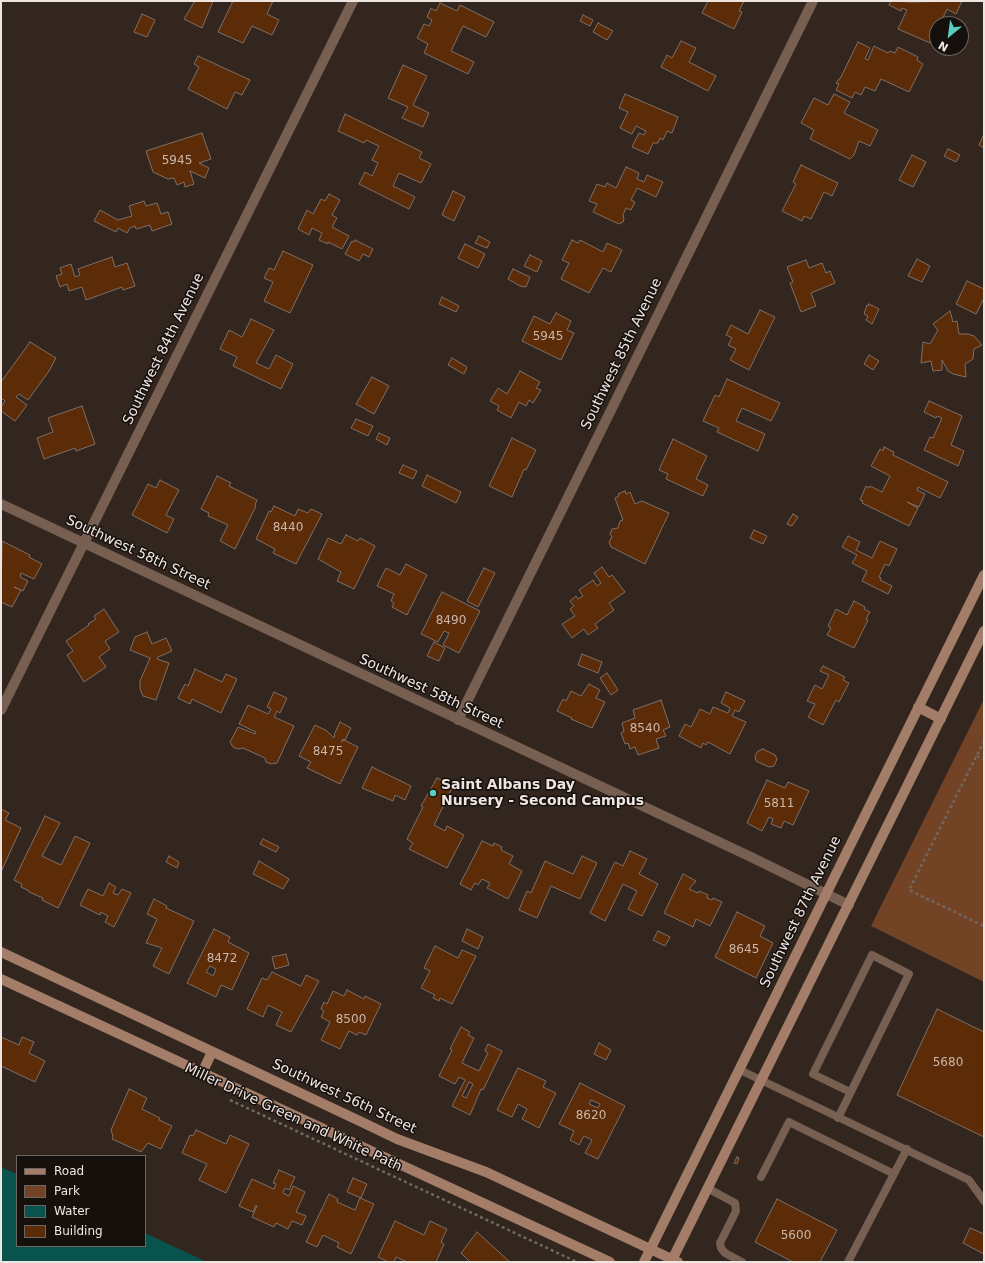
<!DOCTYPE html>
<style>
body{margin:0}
#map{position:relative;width:985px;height:1263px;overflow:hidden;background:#32261f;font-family:"DejaVu Sans",sans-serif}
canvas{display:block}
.frame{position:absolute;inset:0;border:2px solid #eee5e1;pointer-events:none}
.legend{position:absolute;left:16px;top:1155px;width:130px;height:92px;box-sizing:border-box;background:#16100d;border:1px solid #6c6562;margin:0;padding:5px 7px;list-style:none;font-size:12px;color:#eee5e1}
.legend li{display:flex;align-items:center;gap:8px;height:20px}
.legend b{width:20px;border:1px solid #6c6562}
.north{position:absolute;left:929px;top:16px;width:40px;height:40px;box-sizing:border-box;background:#16100d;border:1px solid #6c6562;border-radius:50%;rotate:209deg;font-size:11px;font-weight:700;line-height:16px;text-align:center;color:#eee5e1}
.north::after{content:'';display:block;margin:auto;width:14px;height:18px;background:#57cec2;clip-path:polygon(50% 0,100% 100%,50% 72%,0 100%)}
</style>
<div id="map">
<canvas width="985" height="1263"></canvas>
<div class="frame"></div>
<ul class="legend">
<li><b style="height:5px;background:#a37d68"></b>Road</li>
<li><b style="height:11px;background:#734325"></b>Park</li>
<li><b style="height:11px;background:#08534d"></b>Water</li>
<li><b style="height:11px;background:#5c2c09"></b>Building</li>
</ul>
<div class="north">N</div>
</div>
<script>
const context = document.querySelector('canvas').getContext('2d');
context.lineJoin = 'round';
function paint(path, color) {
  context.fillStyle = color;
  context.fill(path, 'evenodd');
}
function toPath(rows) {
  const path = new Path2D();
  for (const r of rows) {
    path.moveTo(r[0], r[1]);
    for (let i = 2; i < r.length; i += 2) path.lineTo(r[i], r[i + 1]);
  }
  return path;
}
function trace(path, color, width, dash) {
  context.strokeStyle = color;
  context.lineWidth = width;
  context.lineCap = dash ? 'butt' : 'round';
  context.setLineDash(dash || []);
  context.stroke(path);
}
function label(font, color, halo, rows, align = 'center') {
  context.font = font + ' "DejaVu Sans",sans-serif';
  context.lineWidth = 3;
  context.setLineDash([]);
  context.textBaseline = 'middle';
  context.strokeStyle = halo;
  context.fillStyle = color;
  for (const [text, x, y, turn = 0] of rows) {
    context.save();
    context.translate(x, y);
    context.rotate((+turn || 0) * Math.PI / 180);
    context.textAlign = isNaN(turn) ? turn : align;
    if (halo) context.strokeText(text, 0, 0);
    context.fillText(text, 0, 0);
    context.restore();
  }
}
paint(toPath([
 [984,699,984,982,871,926]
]), '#734325');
paint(toPath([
 [1,1167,17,1174,17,1246,145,1246,145,1233,207,1262,1,1262]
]), '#08534d');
const building = toPath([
 [195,1,213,1,202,28,184,19,195,1],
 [233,1,273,1,267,14,279,20,272,35,252,26,243,43,218,32,233,1],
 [708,1,744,1,739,11,742,12,734,29,702,13,708,1],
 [891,1,911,2,962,1,956,14,947,9,940,24,937,24,937,46,898,29,907,10,902,8,901,11,889,5,891,1],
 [440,3,457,11,460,5,494,22,486,37,463,26,451,51,474,62,468,74,424,53,428,44,417,38,424,24,429,26,432,20,427,17,431,8,436,11,440,3],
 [142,14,155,20,147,37,134,32,142,14],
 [583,15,593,20,590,26,580,21,583,15],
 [598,23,613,31,607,40,593,32,598,23],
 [681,41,696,48,689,62,716,76,708,91,661,67,667,55,672,58,681,41],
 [858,42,870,48,865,59,868,60,874,46,888,53,890,51,895,53,898,47,918,57,917,60,923,64,909,92,881,79,875,91,865,87,861,95,855,92,852,98,836,90,839,84,836,83,839,79,840,79,858,42],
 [198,56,250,80,242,95,235,92,227,109,188,89,199,67,194,64,198,56],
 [403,65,427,76,413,105,429,113,423,127,402,118,408,107,388,98,403,65],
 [625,94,678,117,672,133,667,131,663,140,660,138,658,143,653,143,648,154,632,147,639,133,644,135,646,131,636,126,632,134,620,128,628,112,619,108,625,94],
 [834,94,850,102,844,113,878,130,870,146,859,141,854,155,850,159,810,139,814,130,801,123,814,98,828,105,834,94],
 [345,114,422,152,419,158,431,164,421,183,399,173,393,186,415,197,409,209,359,184,365,172,372,176,378,163,372,160,379,146,366,140,364,143,338,131,345,114],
 [202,133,211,159,199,163,209,168,205,178,190,171,194,184,185,187,184,182,177,185,174,178,168,179,153,172,146,151,202,133],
 [984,134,984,148,979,145,984,134],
 [948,149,960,155,956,162,944,156,948,149],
 [912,155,926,162,913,187,899,180,912,155],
 [801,165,838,183,832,196,824,192,811,219,804,216,802,221,782,211,796,184,793,182,801,165],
 [626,167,639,173,637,179,644,182,647,175,663,182,656,197,637,188,631,200,635,202,631,210,626,208,623,215,624,219,623,222,619,224,593,212,597,204,589,201,597,184,605,187,607,183,616,188,626,167],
 [453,191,465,197,454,221,442,215,453,191],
 [329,194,340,200,332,215,337,218,332,227,349,236,342,249,328,242,328,244,319,240,322,233,312,228,309,235,298,229,307,210,313,214,321,199,325,201,329,194],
 [144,201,146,206,157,203,161,214,168,212,172,224,152,231,150,225,136,229,135,226,130,228,127,233,118,228,116,232,94,221,100,210,118,220,132,216,129,206,144,201],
 [479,236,490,242,487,248,475,243,479,236],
 [355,240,373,249,369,257,363,254,359,261,345,254,352,241,354,242,355,240],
 [572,240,578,243,580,240,603,252,607,243,622,250,611,272,603,268,589,293,561,279,569,263,562,260,572,240],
 [465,244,485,254,478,268,458,258,465,244],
 [283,251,313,265,290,313,264,301,273,282,264,278,269,268,274,270,283,251],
 [530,255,542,261,537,272,524,266,530,255],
 [112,257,115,267,127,263,135,286,123,290,122,287,86,300,82,287,69,291,67,284,60,287,56,276,62,274,60,268,71,264,75,277,80,275,78,269,112,257],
 [917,259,930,266,922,282,908,276,917,259],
 [806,260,809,268,822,263,826,273,830,271,835,283,811,293,816,306,801,312,790,283,793,282,787,267,806,260],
 [513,269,530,277,526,287,520,286,508,279,513,269],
 [967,281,984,289,984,298,976,314,956,304,967,281],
 [442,297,459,306,456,312,439,304,442,297],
 [869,304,879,309,872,324,866,320,868,316,864,314,867,305,868,306,869,304],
 [760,310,775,317,749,370,730,360,736,349,728,345,732,338,726,335,731,325,748,334,760,310],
 [950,311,953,322,957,321,959,334,968,334,974,336,982,345,974,349,973,359,965,364,966,377,953,374,948,371,942,360,942,370,933,371,931,361,921,363,923,342,930,344,938,330,933,324,950,311],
 [556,313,571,321,567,330,574,333,561,360,522,341,534,316,550,324,556,313],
 [251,319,274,330,256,363,269,369,276,355,293,364,281,389,233,366,237,357,220,349,229,330,242,337,251,319],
 [30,342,56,358,49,371,28,400,19,394,16,397,27,405,15,421,1,411,1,407,5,401,3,399,1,400,1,382,30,342],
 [869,355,879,361,873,370,864,364,869,355],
 [452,358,467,367,464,374,448,365,452,358],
 [520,371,540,382,536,388,541,390,533,403,529,400,526,406,519,402,511,418,497,410,499,406,490,401,498,388,507,394,520,371],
 [372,377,389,386,374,414,356,404,372,377],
 [727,379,780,403,771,421,742,408,736,421,765,434,758,451,717,432,719,428,703,421,715,395,719,397,727,379],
 [929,401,962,416,951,445,964,451,958,466,924,450,930,437,933,438,942,418,937,416,936,418,924,412,929,401],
 [82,406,95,444,76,451,75,448,44,459,37,438,53,432,48,418,82,406],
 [356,419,373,426,368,436,351,428,356,419],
 [379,433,390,438,387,445,376,439,379,433],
 [512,438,536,450,526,470,524,469,512,497,489,486,512,438],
 [673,439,707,456,696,479,708,485,703,496,666,479,668,474,659,470,673,439],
 [884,447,894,452,893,455,948,482,940,498,918,487,917,490,925,494,919,507,907,502,918,508,909,526,862,503,863,501,860,500,866,486,869,488,870,486,882,492,890,476,871,466,880,449,883,451,884,447],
 [403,465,417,471,413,479,399,473,403,465],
 [427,475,461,492,456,503,422,486,427,475],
 [217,476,231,483,229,486,257,500,255,505,256,506,235,549,220,541,228,525,208,516,209,513,201,509,217,476],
 [160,480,179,490,166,515,174,519,167,533,132,515,148,484,156,488,160,480],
 [625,491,626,494,630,492,635,504,642,501,669,513,645,564,611,547,609,542,612,537,610,534,612,529,618,528,620,521,623,520,615,498,619,496,618,494,625,491],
 [274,506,295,516,298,509,308,513,311,509,322,514,296,564,273,553,275,549,256,539,269,511,271,512,274,506],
 [793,514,798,517,792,526,787,524,793,514],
 [754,530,767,536,763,544,750,538,754,530],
 [346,535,358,541,360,538,375,546,354,589,337,581,341,572,318,559,328,538,341,544,346,535],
 [848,536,860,542,856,550,872,558,880,541,897,549,889,566,885,564,879,577,881,578,880,580,892,586,888,594,862,581,867,571,852,563,857,555,842,547,848,536],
 [2,541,30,555,29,557,42,564,34,579,21,573,20,577,28,581,23,591,14,587,21,590,12,607,1,602,2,541],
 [406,564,427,575,407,615,392,607,394,603,391,601,394,594,377,586,386,568,400,575,406,564],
 [602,567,609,577,612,575,625,592,609,603,614,610,595,624,598,628,588,635,584,629,572,638,562,624,575,616,570,609,574,606,570,601,576,596,578,599,583,596,579,590,593,580,597,586,601,583,594,573,602,567],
 [484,568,495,573,478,607,467,601,484,568],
 [442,592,480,611,459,653,443,645,449,633,444,631,438,642,421,634,442,592],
 [854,601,865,607,864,609,870,612,866,619,868,620,854,648,827,635,831,628,828,626,836,609,847,615,854,601],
 [104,609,119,632,105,641,110,649,99,657,106,667,84,682,67,655,73,651,66,641,89,625,88,624,96,619,94,616,104,609],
 [147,632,152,644,166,638,172,651,158,657,157,659,169,663,156,700,143,696,140,689,140,681,150,658,130,650,135,637,147,632],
 [434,642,445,648,439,661,427,656,434,642],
 [582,654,602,662,598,673,578,665,582,654],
 [823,666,845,677,843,680,849,683,839,702,836,700,823,725,808,717,815,704,807,701,815,685,822,689,829,675,820,671,823,666],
 [195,669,222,682,226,674,237,679,221,713,192,699,190,704,178,698,185,684,188,686,195,669],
 [607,673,618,690,611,695,600,678,607,673],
 [589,684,600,690,596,698,605,702,592,728,571,719,572,718,557,711,563,699,566,701,571,691,581,696,589,684],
 [274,692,287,698,280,713,277,711,274,717,294,726,277,763,271,764,266,762,265,758,243,748,238,749,233,747,230,742,238,727,255,734,256,732,239,724,244,714,248,705,268,714,271,709,267,707,274,692],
 [726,692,745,701,739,712,735,710,732,716,746,722,730,754,708,742,706,745,703,743,701,748,679,736,685,724,691,727,700,709,710,714,713,707,728,713,730,708,721,703,726,692],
 [661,700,670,727,663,730,666,736,656,739,659,748,638,755,635,747,630,749,628,743,625,744,621,733,624,731,622,723,635,718,633,710,661,700],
 [340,722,351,728,345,740,343,739,341,742,344,740,358,747,340,784,307,768,311,762,299,756,315,725,327,731,334,738,335,735,334,735,340,722],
 [763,749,775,755,777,759,774,766,769,767,756,761,755,756,758,751,763,749],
 [372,767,411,786,405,800,395,795,393,801,362,788,372,767],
 [437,778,453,786,434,825,445,831,447,826,464,835,447,868,409,849,413,843,407,839,423,807,421,806,437,778],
 [767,780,785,788,788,782,809,791,793,825,784,821,781,828,771,824,773,819,769,817,762,831,747,823,767,780],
 [1,809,9,813,5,820,21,828,1,872,1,809],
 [45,816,60,823,42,856,61,865,75,836,90,843,58,908,42,900,43,898,29,892,29,891,21,887,22,884,14,880,45,816],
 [263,839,279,847,276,852,260,844,263,839],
 [482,841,493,846,494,843,502,847,501,850,513,856,509,864,522,871,508,899,487,888,490,883,482,879,478,885,475,883,471,890,460,884,482,841],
 [630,851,647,859,639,874,658,884,642,916,628,909,637,891,623,884,605,921,590,913,615,862,623,866,630,851],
 [169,856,179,862,177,868,166,862,169,856],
 [582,856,597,863,580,899,551,886,537,918,519,910,527,891,531,893,545,861,573,874,582,856],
 [259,861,289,879,283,889,253,874,259,861],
 [683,874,696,881,689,889,698,893,699,891,708,895,707,898,712,900,713,898,722,902,710,926,696,919,693,927,664,913,683,874],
 [109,883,116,887,113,893,118,895,122,889,131,893,114,927,105,922,108,916,101,912,100,915,80,905,88,889,103,896,109,883],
 [154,899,167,906,166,908,194,921,169,974,153,966,162,948,146,943,157,919,147,914,154,899],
 [737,912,765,926,760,936,773,943,756,978,715,957,737,912],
 [214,929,230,937,228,942,249,953,232,990,221,985,216,997,187,983,214,929],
 [210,966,216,969,213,976,206,972,210,966],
 [467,929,483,937,478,949,462,941,467,929],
 [658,931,670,937,665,946,653,940,658,931],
 [435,946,458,958,462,950,476,956,452,1004,440,998,439,1001,433,998,435,995,421,988,430,971,424,968,435,946],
 [286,954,289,965,275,969,272,957,286,954],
 [272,972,301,986,306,975,319,981,291,1032,276,1025,282,1012,268,1005,263,1017,247,1009,262,978,267,980,272,972],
 [347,990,364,999,365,996,381,1004,366,1035,359,1032,357,1035,349,1031,340,1049,321,1040,330,1022,321,1017,324,1011,321,1009,324,1002,327,1004,333,991,344,996,347,990],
 [937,1009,984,1032,984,1137,897,1095,937,1009],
 [461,1027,470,1032,468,1035,474,1038,462,1063,479,1071,488,1053,485,1051,488,1044,502,1051,483,1090,481,1089,470,1115,452,1106,465,1080,459,1077,455,1084,439,1076,452,1050,450,1049,461,1027],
 [469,1082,473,1084,466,1098,462,1096,469,1082],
 [1,1037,19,1045,22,1037,34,1042,29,1053,45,1061,35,1082,1,1066,1,1037],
 [599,1043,611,1050,606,1060,594,1054,599,1043],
 [518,1068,546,1081,543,1087,556,1093,539,1128,522,1119,527,1109,518,1104,512,1117,497,1110,518,1068],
 [580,1083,625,1106,598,1159,585,1153,592,1140,584,1136,579,1145,570,1140,574,1131,559,1124,580,1083],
 [591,1100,600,1104,598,1108,589,1104,591,1100],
 [129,1089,147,1098,142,1109,160,1118,159,1120,172,1126,161,1149,148,1143,141,1152,112,1139,113,1136,111,1130,129,1089],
 [196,1130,226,1144,230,1135,249,1144,226,1193,199,1180,207,1164,182,1153,190,1135,193,1136,196,1130],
 [737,1157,739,1158,737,1164,734,1163,737,1157],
 [279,1170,295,1177,289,1190,285,1188,283,1193,289,1196,293,1186,305,1192,296,1212,306,1216,302,1225,292,1221,288,1229,276,1223,274,1227,252,1217,257,1206,256,1205,253,1212,239,1206,252,1179,274,1189,276,1184,273,1183,279,1170],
 [353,1178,367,1184,361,1198,347,1192,353,1178],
 [329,1194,338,1199,337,1202,355,1210,360,1198,374,1204,351,1254,337,1247,339,1243,323,1235,317,1247,306,1242,329,1194],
 [777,1199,837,1230,820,1262,793,1262,755,1242,777,1199],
 [395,1221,424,1235,430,1221,447,1229,441,1242,444,1244,436,1262,407,1262,396,1257,394,1262,388,1262,378,1257,395,1221],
 [970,1228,984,1234,984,1254,963,1243,970,1228],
 [477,1232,510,1262,470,1262,461,1253,477,1232]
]);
paint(building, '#5c2c09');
trace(building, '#7e6f67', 1);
trace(toPath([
 [984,741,909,890,984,926],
 [977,756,984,760],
 [230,1100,577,1262]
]), '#726761', 2.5, [3, 3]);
trace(toPath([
 [740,1070,969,1180,984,1201],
 [838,1118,909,974,872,955,813,1074,850,1092],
 [761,1177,789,1122,894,1174],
 [709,1189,735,1203,736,1211,720,1243,721,1248,725,1253,742,1262],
 [848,1262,907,1149]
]), '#775f52', 8);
trace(toPath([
 [1,504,751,857,849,905],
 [1,710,353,1],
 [458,720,813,1]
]), '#775f52', 10);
trace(toPath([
 [918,707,941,719],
 [1,952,366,1124,397,1139,486,1172,678,1262],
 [1,979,610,1262],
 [202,1073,212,1052],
 [644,1262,984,575],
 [671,1262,984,631]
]), '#a37d68', 10);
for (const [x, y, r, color] of [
 [433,793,4,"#57cec2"]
]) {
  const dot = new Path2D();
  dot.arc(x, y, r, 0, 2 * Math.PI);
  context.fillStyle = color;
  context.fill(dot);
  trace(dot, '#16100d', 1.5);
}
label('12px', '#cab7ab', null, [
 ["5945",177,161],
 ["5945",548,337],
 ["8440",288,528],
 ["8490",451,621],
 ["8540",645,729],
 ["8475",328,752],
 ["5811",779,804],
 ["8645",744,950],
 ["8472",222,959],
 ["8500",351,1020],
 ["5680",948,1063],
 ["8620",591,1116],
 ["5600",796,1236]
]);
label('14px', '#eee5e1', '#16100d', [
 ["Southwest 84th Avenue",164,349,-64],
 ["Southwest 85th Avenue",622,354,-64],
 ["Southwest 58th Street",138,553,25],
 ["Southwest 58th Street",431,692,25],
 ["Southwest 87th Avenue",801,912,-64],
 ["Southwest 56th Street",344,1097,25],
 ["Miller Drive Green and White Path",293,1118,25]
]);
label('bold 14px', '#eee5e1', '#16100d', [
 ["Saint Albans Day",441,785],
 ["Nursery - Second Campus",441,801]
], 'left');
</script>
